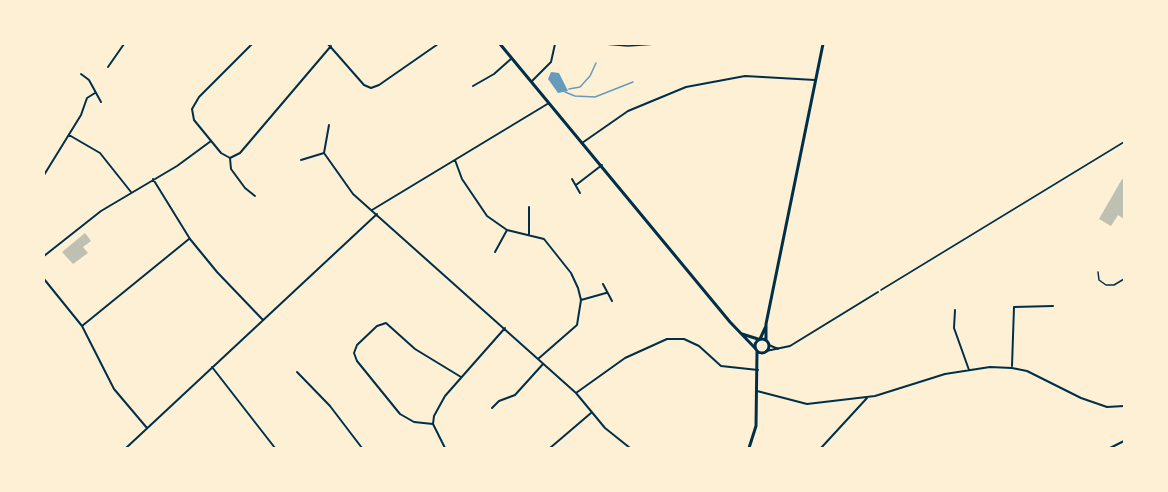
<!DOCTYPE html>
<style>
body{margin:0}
#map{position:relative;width:1168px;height:492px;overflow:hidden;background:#fdf0d5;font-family:Arial,sans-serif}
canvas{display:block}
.frame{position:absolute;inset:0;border:45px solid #fdf0d5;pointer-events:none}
</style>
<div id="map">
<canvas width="1168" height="492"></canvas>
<div class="frame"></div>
</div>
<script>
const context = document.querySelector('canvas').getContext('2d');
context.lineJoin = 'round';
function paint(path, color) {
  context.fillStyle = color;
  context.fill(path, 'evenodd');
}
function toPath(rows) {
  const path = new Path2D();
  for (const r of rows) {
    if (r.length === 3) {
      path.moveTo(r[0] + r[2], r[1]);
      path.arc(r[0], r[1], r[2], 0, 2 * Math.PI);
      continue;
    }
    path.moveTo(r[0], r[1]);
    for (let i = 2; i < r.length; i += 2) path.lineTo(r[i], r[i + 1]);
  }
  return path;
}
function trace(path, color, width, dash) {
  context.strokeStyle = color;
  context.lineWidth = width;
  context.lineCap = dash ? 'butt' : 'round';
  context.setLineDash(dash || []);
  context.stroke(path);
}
paint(toPath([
 [551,72,559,73,568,91,558,93,548,79]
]), '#669bbc');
trace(toPath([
 [569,89,580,87,590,76,596,63],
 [565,92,575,96,595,97,633,82]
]), '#669bbc', 1.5);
paint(toPath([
 [1122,179,1124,180,1124,219,1118,215,1111,226,1099,219],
 [85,233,91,241,83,247,88,253,73,264,62,252]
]), '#bec0b2');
trace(toPath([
 [582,44,587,44],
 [604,44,628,46,656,44],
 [881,290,1124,142]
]), '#003049', 1.5);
trace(toPath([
 [1098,272,1099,280,1106,285,1114,285,1124,279]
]), '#003049', 1.5);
trace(toPath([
 [328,44,364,85,371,88,379,85,438,44],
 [108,67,124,44],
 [81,74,89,80,101,102],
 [532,81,551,62,555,44],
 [473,86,494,74,512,58],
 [329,125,324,153,353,194,576,393,605,428,630,448],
 [69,135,100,153,131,192],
 [582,143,628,111,686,87,745,76,815,80],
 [230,158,221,153,194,120,192,109,199,97,252,44],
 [230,158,240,153,331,46],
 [230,158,231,169,245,188,255,196],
 [301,160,324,153],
 [455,160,462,179,487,216,507,230,544,239,571,273,578,288,581,300,577,325,538,359],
 [44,175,81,115,87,98,95,93],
 [153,179,190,239,217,272,263,320],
 [572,179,580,193],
 [576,185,602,165],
 [529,207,529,234],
 [372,210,549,103],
 [495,252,507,230],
 [44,256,101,211,177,166,211,141],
 [44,279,82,326,114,389,147,428],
 [603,284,612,301],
 [581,300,606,293],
 [955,310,954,328,969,370],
 [82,326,189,239],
 [769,345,778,349],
 [766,351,790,346,878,292],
 [1012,366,1014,307,1053,306],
 [212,367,275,448],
 [297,372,330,406,362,448],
 [757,391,807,404,875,396,945,374,990,367,1012,368,1027,371,1081,398,1107,407,1124,406],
 [576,393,625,358,667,339,684,339,699,346,721,366,758,370],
 [492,408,499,401,515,395,543,364],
 [433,424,414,422,400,414,357,361,354,353,357,345,377,326,386,323,415,349,461,377],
 [126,448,377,214],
 [445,448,433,424,434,416,445,396,505,328],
 [550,448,591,413],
 [821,448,867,398],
 [1110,448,1124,441]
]), '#003049', 2);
trace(toPath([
 [500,44,730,322,755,348],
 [742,334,758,339]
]), '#003049', 3);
trace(toPath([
 [762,346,7],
 [760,339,766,326],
 [766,340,766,324,823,44],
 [749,448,756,426,757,351]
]), '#003049', 3);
</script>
